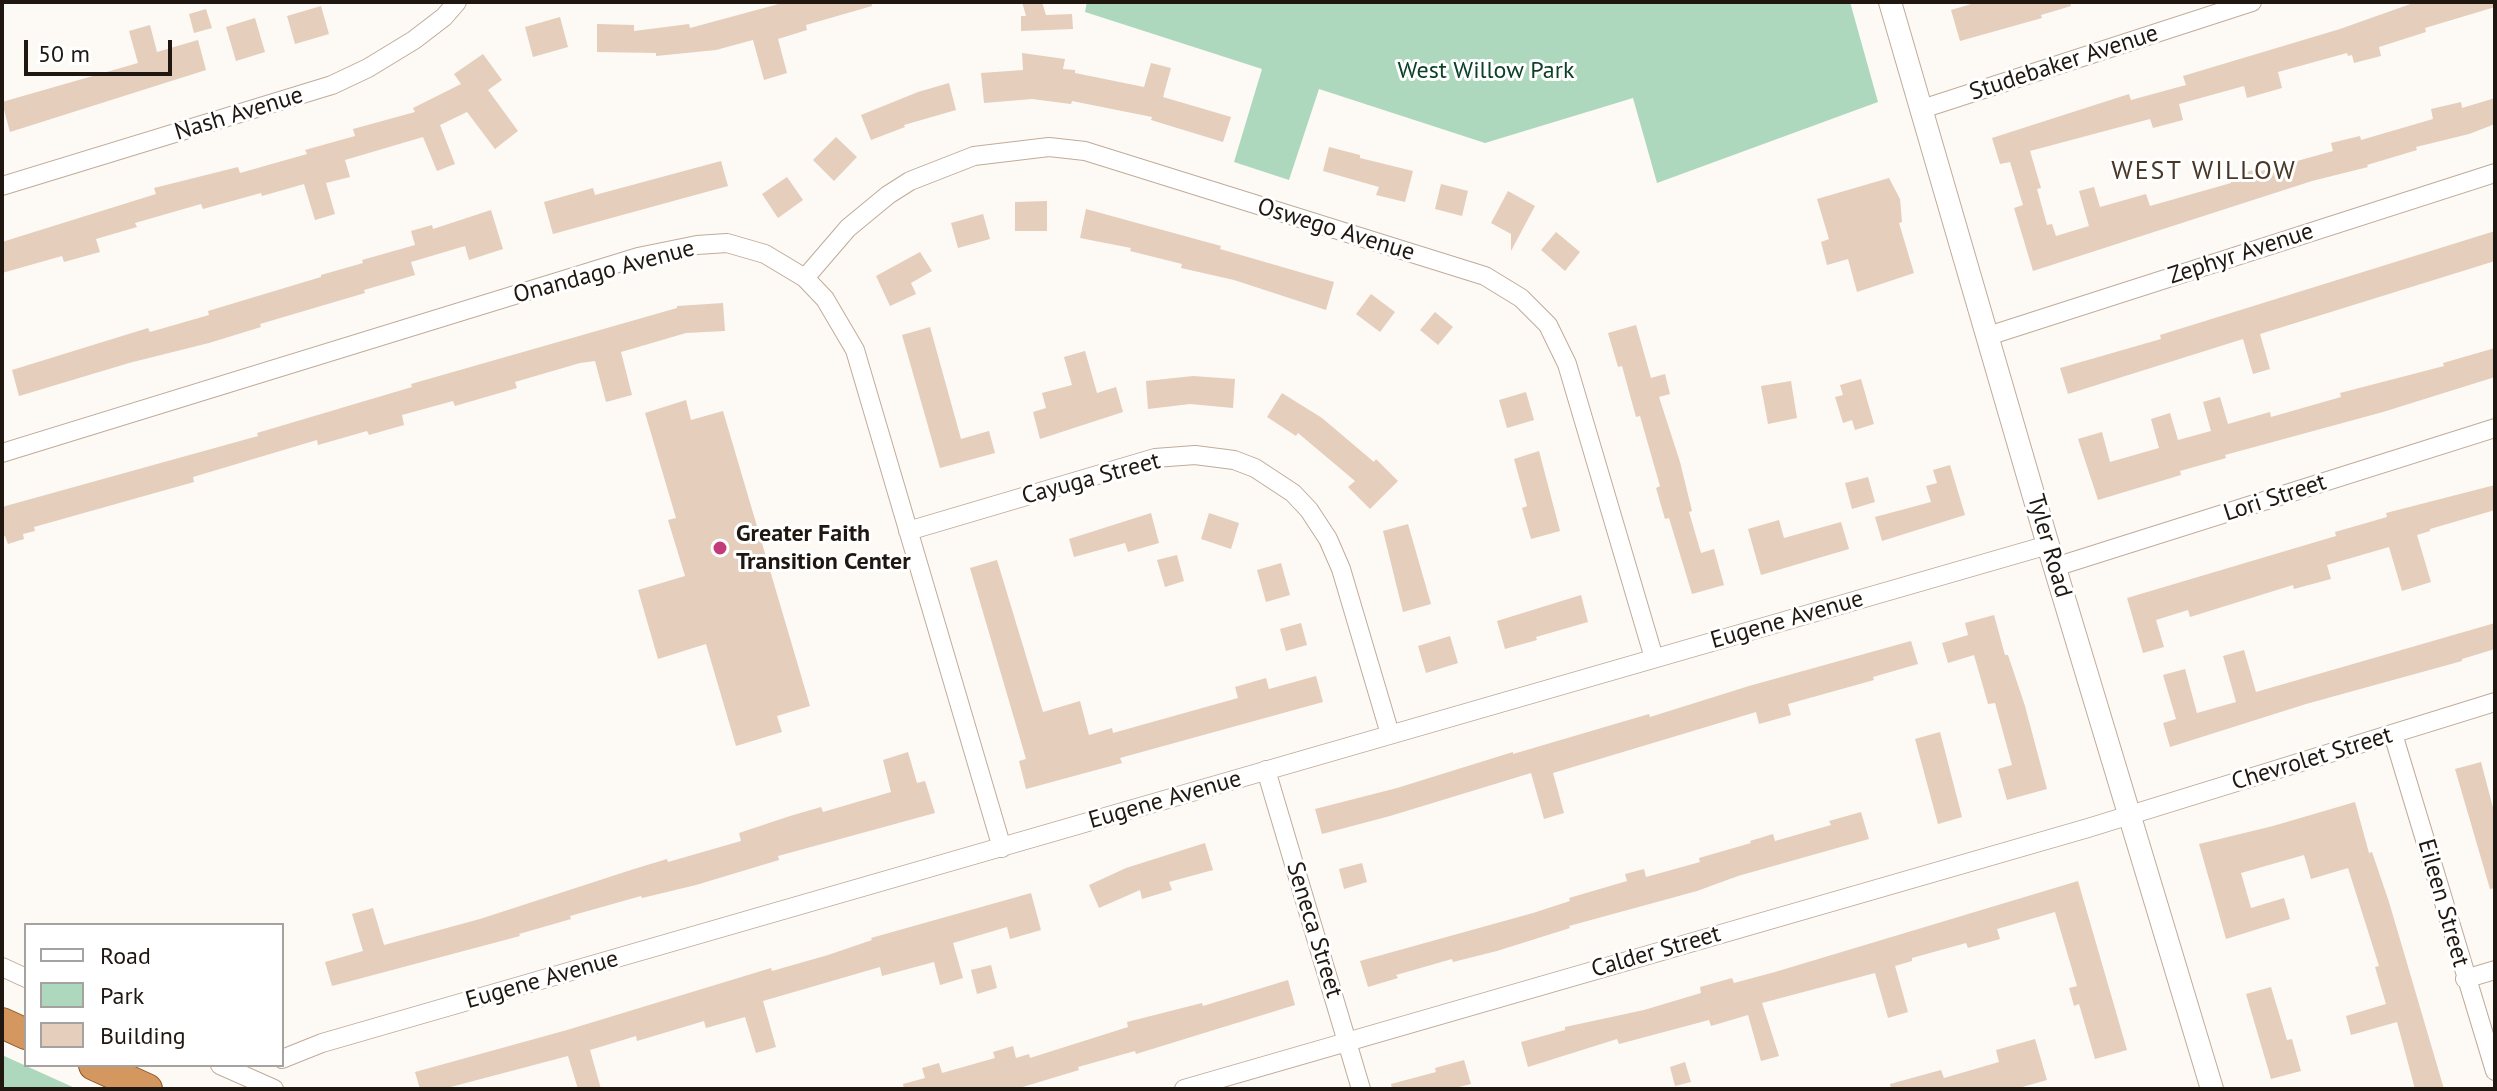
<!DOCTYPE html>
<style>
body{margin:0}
#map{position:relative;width:2497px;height:1091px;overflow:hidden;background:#fdf9f5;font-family:"PT Sans",sans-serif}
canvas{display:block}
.frame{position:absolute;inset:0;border:4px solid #1f1710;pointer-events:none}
.legend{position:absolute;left:24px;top:923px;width:260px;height:144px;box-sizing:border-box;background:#fff;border:2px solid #a5a29f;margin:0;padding:10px 14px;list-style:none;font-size:24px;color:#1f1710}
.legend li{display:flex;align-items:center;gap:16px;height:40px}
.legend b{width:40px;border:2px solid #a5a29f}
.scale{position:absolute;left:24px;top:40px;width:148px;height:36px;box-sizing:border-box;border:4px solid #1f1710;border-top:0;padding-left:10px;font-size:24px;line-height:28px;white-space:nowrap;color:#1f1710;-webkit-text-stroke:6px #fff;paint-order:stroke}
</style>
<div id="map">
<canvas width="2497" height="1091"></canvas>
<div class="frame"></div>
<ul class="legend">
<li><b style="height:10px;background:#fff"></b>Road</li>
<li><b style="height:22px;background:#aed8bd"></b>Park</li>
<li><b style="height:22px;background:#e5cebb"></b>Building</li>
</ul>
<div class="scale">50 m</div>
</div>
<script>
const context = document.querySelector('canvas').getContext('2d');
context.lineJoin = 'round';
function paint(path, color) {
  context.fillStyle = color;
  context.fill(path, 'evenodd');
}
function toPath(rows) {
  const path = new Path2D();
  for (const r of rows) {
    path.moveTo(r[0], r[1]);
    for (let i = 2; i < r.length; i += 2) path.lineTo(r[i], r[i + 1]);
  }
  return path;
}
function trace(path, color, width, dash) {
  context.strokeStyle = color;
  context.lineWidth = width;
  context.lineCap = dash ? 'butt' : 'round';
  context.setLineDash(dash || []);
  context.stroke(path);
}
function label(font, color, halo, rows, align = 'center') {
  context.font = font + ' "PT Sans",sans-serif';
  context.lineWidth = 6;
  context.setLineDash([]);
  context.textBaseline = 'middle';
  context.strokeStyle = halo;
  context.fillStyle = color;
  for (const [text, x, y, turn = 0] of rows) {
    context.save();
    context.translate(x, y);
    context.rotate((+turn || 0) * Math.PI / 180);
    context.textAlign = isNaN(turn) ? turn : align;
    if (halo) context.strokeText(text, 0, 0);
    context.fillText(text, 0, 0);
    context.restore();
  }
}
paint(toPath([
 [1087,2,1850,2,1878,102,1657,183,1633,98,1485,143,1319,89,1289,180,1234,162,1262,69,1085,12],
 [2,1055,77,1089,2,1089]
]), '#aed8bd');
paint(toPath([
 [786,2,871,2,872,6,806,25,807,30,778,39,787,73,764,80,753,40,716,50,656,56,656,53,597,52,597,24,634,25,634,31,689,24,690,28],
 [1022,2,1042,2,1046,15,1072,14,1073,29,1021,31,1021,16,1026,16],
 [1978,2,2070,2,2071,6,2041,15,2042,18,1960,41,1951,10],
 [2416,2,2495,2,2495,7,2425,28,2426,32,2379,47,2381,56,2354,63,2352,55,2348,56,2347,53,2278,72,2282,88,2247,98,2244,86,2179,104,2183,120,2153,128,2150,119,2030,151,2041,188,2037,189,2047,225,2052,224,2056,236,2089,226,2079,191,2094,187,2100,207,2146,194,2150,206,2231,183,2230,177,2260,168,2261,171,2333,151,2331,143,2360,136,2361,140,2433,119,2431,109,2461,102,2462,108,2495,98,2495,124,2469,134,2416,147,2417,150,2367,165,2368,167,2312,181,2033,271,2014,208,2023,205,2010,162,2000,164,1992,138,2129,94,2131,100,2186,85,2183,76,2340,29],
 [321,6,329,34,295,44,287,16],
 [206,9,212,28,194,33,189,14],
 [560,17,568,47,533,57,525,27],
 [255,18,265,52,236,61,226,27],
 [150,25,157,52,198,40,206,70,10,132,2,102,138,63,129,31],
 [1022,53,1065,59,1063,69,1075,70,1075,73,1144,87,1151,63,1171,68,1163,97,1231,117,1223,142,1151,120,1152,117,1072,101,1071,104,1032,99,984,103,981,73,1023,70],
 [483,54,502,80,488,90,518,131,495,149,467,112,440,125,455,164,437,171,423,137,345,160,350,177,326,183,335,214,315,220,304,184,262,196,261,193,203,209,201,204,135,223,137,227,96,239,100,252,64,262,62,256,2,273,2,242,156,194,154,188,238,167,240,173,307,154,305,150,355,136,353,129,415,112,413,108,461,84,454,74],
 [949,83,956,110,904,125,905,127,871,140,861,115,918,92],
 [836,137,857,157,834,181,813,160],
 [1329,147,1360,155,1360,158,1413,171,1405,202,1376,195,1379,187,1323,171],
 [721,161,728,186,553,234,544,202,593,188,595,195],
 [787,177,803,200,778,218,762,194],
 [1889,178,1900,199,1902,222,1899,223,1914,273,1857,292,1848,259,1827,265,1821,242,1829,239,1817,199],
 [1441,184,1468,191,1462,216,1435,209],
 [1508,191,1535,206,1511,251,1511,234,1491,223],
 [1047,201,1047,231,1015,231,1015,202],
 [1086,209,1221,246,1220,249,1334,282,1326,310,1234,280,1181,268,1182,264,1130,251,1131,248,1080,238],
 [491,210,503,249,469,260,465,246,411,262,415,275,364,290,365,293,260,324,261,327,209,343,129,363,19,396,12,370,148,328,150,332,209,315,208,311,321,277,321,275,363,263,362,260,415,245,411,231,432,225,433,229],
 [983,214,990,239,958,248,951,223],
 [2495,231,2495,261,2260,334,2270,369,2253,374,2243,339,2068,394,2060,368,2161,339,2160,335],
 [1556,232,1580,252,1565,271,1541,250],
 [920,252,932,271,911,283,916,294,890,306,876,276],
 [1371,294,1395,312,1380,332,1356,314],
 [723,303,725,331,686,333,621,352,632,395,606,402,595,361,580,363,515,382,517,388,455,406,453,401,402,415,404,425,369,435,367,431,318,445,317,440,193,477,194,482,34,527,35,531,23,534,24,539,8,544,5,536,2,537,2,507,258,436,257,433,412,387,411,384,677,308,677,306],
 [1435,312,1453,327,1438,345,1420,330],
 [1636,325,1651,378,1665,374,1670,394,1659,397,1680,462,1692,511,1689,512,1701,553,1714,549,1724,585,1692,594,1669,518,1665,519,1656,488,1660,486,1640,416,1636,417,1622,366,1618,367,1608,333],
 [930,327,961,439,989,431,995,453,940,468,902,335],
 [2495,348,2495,377,2383,412,2225,455,2226,458,2180,471,2181,475,2098,500,2078,439,2102,432,2110,462,2159,448,2151,419,2170,413,2178,440,2211,431,2203,402,2220,397,2228,424,2270,412,2271,417,2341,397,2340,393,2444,366,2443,363],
 [1085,351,1097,393,1116,387,1123,412,1040,439,1033,412,1046,408,1042,393,1072,385,1064,357],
 [1193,376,1235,379,1233,408,1190,404,1148,409,1146,381],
 [1861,379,1874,424,1855,430,1852,420,1843,423,1835,397,1843,395,1840,385],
 [1791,381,1797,418,1768,424,1761,386],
 [1526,392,1534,420,1507,428,1499,400],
 [1282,393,1322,418,1374,462,1376,459,1398,481,1370,509,1348,487,1355,481,1298,433,1296,436,1267,417],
 [686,400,691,420,723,411,810,706,777,716,782,732,736,746,706,644,658,659,638,590,685,576,668,520,676,518,645,413],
 [1539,451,1560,531,1531,539,1522,508,1527,506,1514,459],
 [1950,465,1965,515,1882,541,1875,517,1931,502,1926,486,1937,483,1933,470],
 [1868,477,1875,502,1852,509,1845,483],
 [2495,485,2495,510,2430,529,2430,531,2417,535,2431,582,2402,591,2389,547,2327,565,2331,579,2294,589,2293,585,2190,617,2188,610,2156,620,2164,647,2143,653,2127,598,2336,536,2335,532,2387,517,2386,513],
 [1151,513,1159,543,1128,552,1125,543,1074,557,1069,539],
 [1209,513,1239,523,1231,549,1201,539],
 [1779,520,1784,538,1841,522,1849,549,1761,575,1748,529],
 [1408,524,1431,604,1403,612,1383,531],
 [1177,555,1184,581,1165,587,1157,560],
 [997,560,1043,712,1080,701,1089,735,1112,728,1113,733,1238,698,1235,687,1266,678,1269,689,1316,676,1323,702,1120,758,1122,763,1026,789,1019,761,1026,759,970,568],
 [1281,563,1290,595,1266,602,1257,570],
 [1581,595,1588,622,1536,637,1537,640,1505,649,1497,621],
 [1994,615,2005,655,2008,655,2025,706,2047,789,2007,800,1998,769,2012,765,1995,703,1988,704,1974,655,1948,663,1942,643,1968,635,1965,623],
 [1301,623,1307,645,1286,651,1280,629],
 [2495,623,2495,649,2462,659,2462,661,2306,704,2170,747,2163,723,2176,719,2163,675,2185,669,2197,713,2236,702,2223,656,2244,650,2256,692],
 [1450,636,1458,663,1426,673,1418,646],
 [1911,641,1918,664,1873,677,1874,680,1788,704,1791,715,1759,724,1756,712,1553,773,1564,813,1544,819,1531,773,1390,816,1322,834,1315,809,1397,788,1513,752,1513,754,1649,714,1650,717,1749,686],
 [1940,732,1962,817,1938,824,1915,739],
 [908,752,917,783,925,781,935,813,778,856,779,860,696,885,642,898,641,896,570,916,571,919,519,934,520,936,332,986,325,962,363,951,352,914,373,908,384,945,480,919,634,869,667,859,668,862,741,841,739,833,790,816,821,807,823,812,891,792,883,760],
 [2481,762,2495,815,2495,888,2490,889,2455,769],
 [2355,802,2369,853,2372,852,2389,902,2444,1089,2415,1089,2397,1022,2351,1035,2346,1016,2386,1004,2375,967,2379,966,2348,868,2311,879,2304,855,2241,873,2251,908,2284,898,2290,919,2226,939,2199,844,2273,826],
 [1861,812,1869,839,1738,876,1697,891,1569,926,1570,928,1497,951,1453,962,1452,959,1396,975,1398,978,1368,987,1360,961,1533,913,1570,901,1569,898,1627,881,1625,874,1644,869,1646,877,1700,862,1699,858,1751,843,1750,841,1773,834,1775,841,1831,825,1829,821],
 [1205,843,1213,870,1169,882,1172,890,1142,899,1140,890,1099,908,1089,885,1126,868],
 [1362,863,1367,882,1344,889,1339,869],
 [2078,881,2127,1050,2095,1059,2079,1004,2074,1006,2069,988,2077,986,2055,912,1997,929,2000,939,1968,948,1966,943,1912,958,1912,961,1895,966,1908,1012,1888,1018,1875,973,1762,1003,1779,1056,1761,1061,1748,1015,1711,1026,1709,1020,1619,1044,1617,1039,1528,1067,1521,1042,1565,1030,1565,1027,1644,1010,1701,993,1700,987,1732,978,1734,983,1775,972],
 [1031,893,1041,930,1010,939,1007,927,953,943,963,978,940,985,934,962,882,976,880,967,763,1001,776,1047,756,1053,745,1017,706,1028,704,1021,637,1041,636,1036,590,1050,601,1089,578,1089,568,1056,443,1089,420,1089,415,1072,567,1030,771,968,772,971,828,955,872,940,871,938],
 [991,965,997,988,977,994,971,970],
 [1288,980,1295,1005,1136,1054,1135,1051,1078,1067,1079,1070,1016,1089,904,1089,903,1084,925,1078,922,1068,939,1063,942,1073,995,1058,993,1052,1013,1046,1016,1058,1029,1054,1030,1058,1128,1027,1127,1022,1202,1003,1203,1006],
 [2271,987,2287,1040,2292,1039,2301,1071,2271,1079,2246,994],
 [2035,1039,2047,1080,2015,1089,1891,1089,1890,1084,1941,1070,1944,1078,1999,1062,1996,1050],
 [1464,1060,1471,1084,1451,1089,1392,1089,1391,1084,1436,1072,1435,1068],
 [1685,1062,1691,1082,1675,1086,1670,1067]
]), '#e5cebb');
const minor = toPath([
 [1922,109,2252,2],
 [2,186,332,85,368,68,414,40,444,17,457,2],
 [805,278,848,228,888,195,910,181,974,156,1049,147,1085,151,1485,276,1521,298,1548,325,1567,364,1654,658],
 [1988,336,2495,173],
 [2,453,638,257,697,245,727,243,765,254,805,278,825,299,855,350,1002,848],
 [908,531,1155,458,1195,455,1234,460,1255,468,1293,493,1309,510,1328,539,1341,569,1390,734],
 [2055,567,2495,428],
 [2393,734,2495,1071],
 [1266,770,1361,1089],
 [2,967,26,978],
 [2465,979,2495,970],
 [282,1059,322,1043,2048,545],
 [220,1065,274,1089],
 [1184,1089,2088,828,2495,702]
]);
const tertiary = toPath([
 [1890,2,2048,545,2212,1089]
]);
const trunk = toPath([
 [2,1023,26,1034],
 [94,1065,147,1089]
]);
trace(minor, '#c1ab99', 20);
trace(tertiary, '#c1ab99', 24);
trace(trunk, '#8e592a', 32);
trace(minor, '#fff', 18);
trace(tertiary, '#fff', 22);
trace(trunk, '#d49760', 30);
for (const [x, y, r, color] of [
 [720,548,8,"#c33b78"]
]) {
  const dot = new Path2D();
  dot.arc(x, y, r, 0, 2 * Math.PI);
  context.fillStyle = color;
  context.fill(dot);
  trace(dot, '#fff', 3);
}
label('24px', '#1f1710', '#fff', [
 ["Studebaker Avenue",2064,63,-18],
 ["Nash Avenue",239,114,-17],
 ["Oswego Avenue",1336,230,17],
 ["Zephyr Avenue",2241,254,-18],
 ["Onandago Avenue",604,272,-15],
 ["Cayuga Street",1091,479,-15],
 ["Lori Street",2275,498,-18],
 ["Tyler Road",2049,546,74],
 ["Eugene Avenue",1787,620,-16],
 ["Chevrolet Street",2312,759,-17],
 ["Eugene Avenue",1165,800,-16],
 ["Eileen Street",2443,903,74],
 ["Seneca Street",1314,930,73],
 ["Calder Street",1656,952,-16],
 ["Eugene Avenue",542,980,-16]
]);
label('24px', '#0d4127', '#fff', [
 ["West Willow Park",1486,71]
]);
label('bold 24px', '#1f1710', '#fff', [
 ["Greater Faith",736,534],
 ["Transition Center",736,562]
], 'left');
context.letterSpacing = '2px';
label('26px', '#493727', '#fff', [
 ["WEST WILLOW",2204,172]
]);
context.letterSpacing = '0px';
</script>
